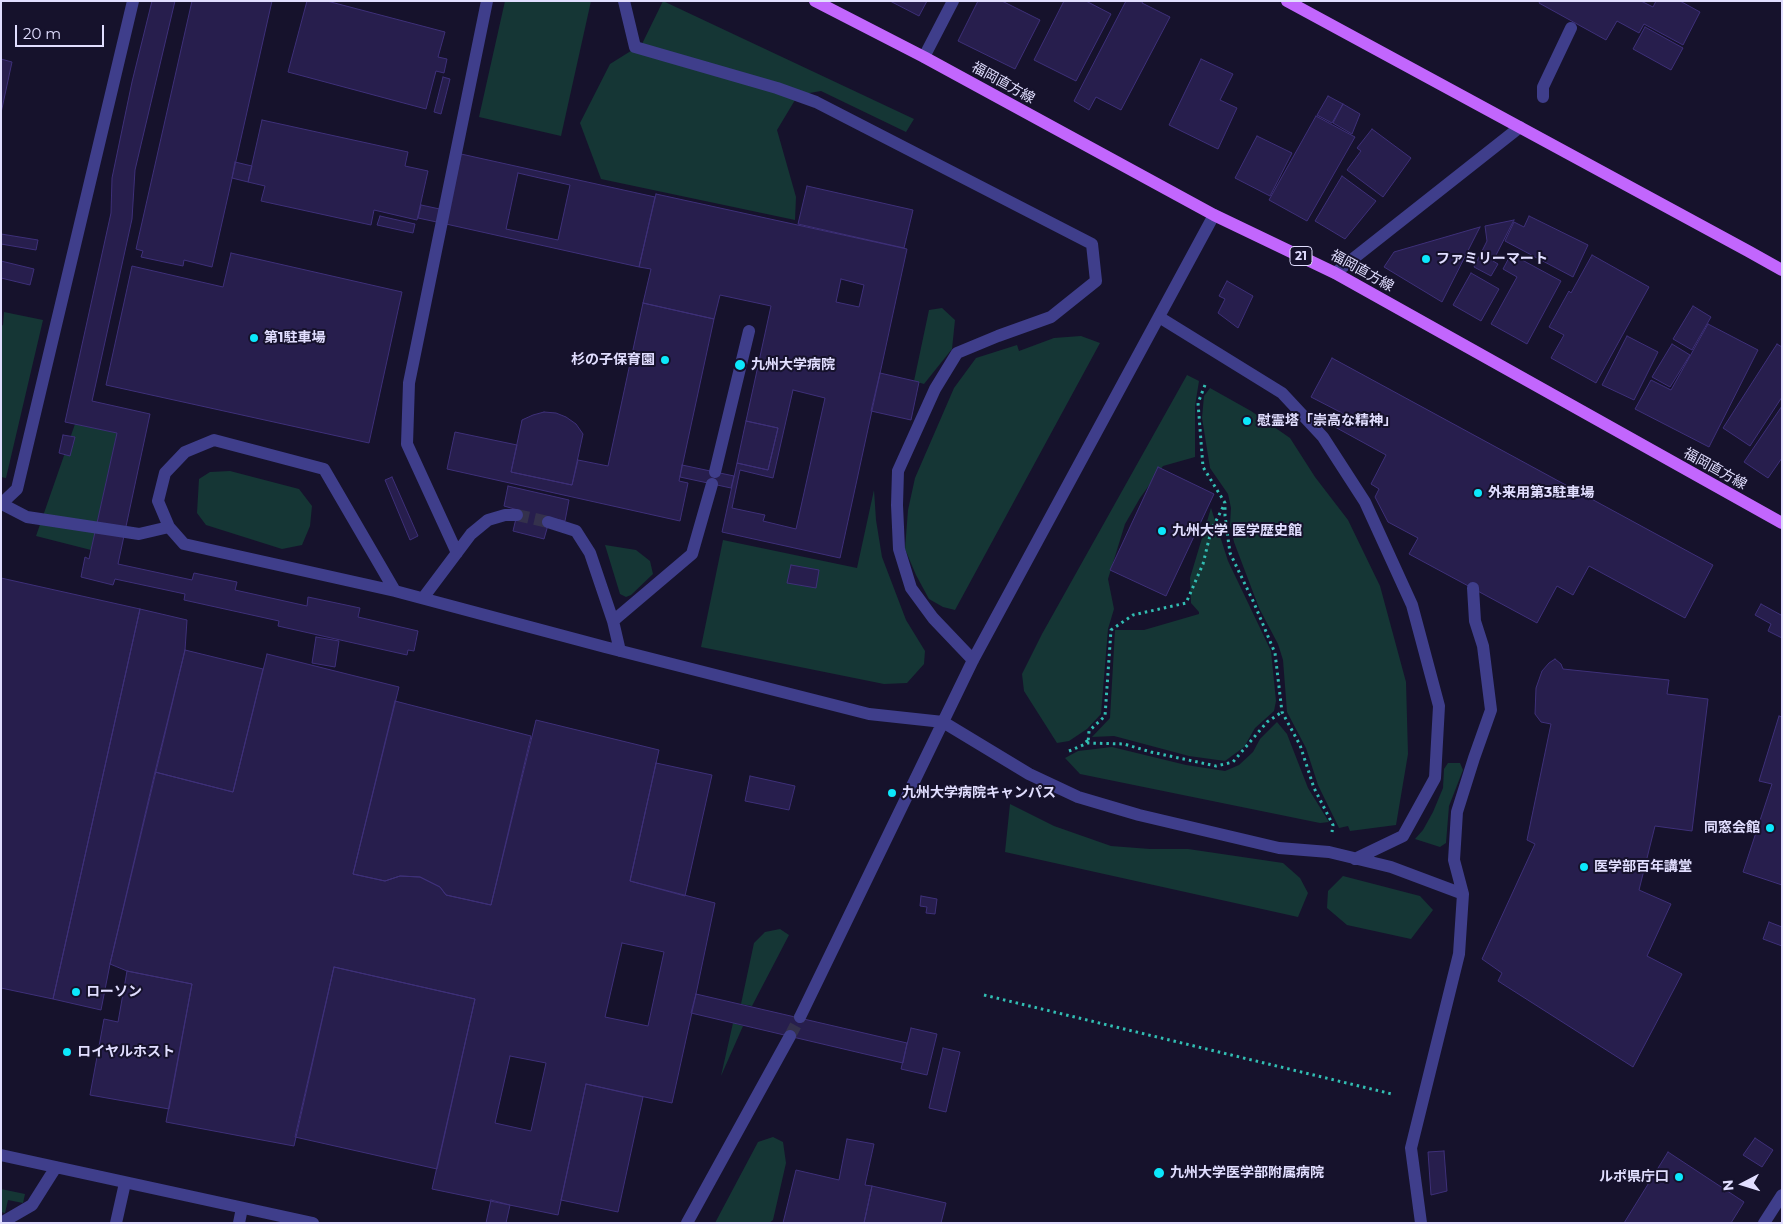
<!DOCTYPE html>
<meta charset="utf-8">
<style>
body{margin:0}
#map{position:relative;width:1783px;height:1224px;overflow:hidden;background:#16122c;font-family:Montserrat,sans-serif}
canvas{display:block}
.frame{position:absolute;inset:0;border:2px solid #e1deff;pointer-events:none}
.north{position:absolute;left:1718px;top:1159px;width:50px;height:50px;-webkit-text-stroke:4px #16122c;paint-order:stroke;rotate:265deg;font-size:14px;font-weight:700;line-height:20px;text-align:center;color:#e1deff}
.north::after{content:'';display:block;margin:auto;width:18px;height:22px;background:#e1deff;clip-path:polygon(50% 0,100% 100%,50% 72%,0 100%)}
.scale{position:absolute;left:15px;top:25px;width:89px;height:22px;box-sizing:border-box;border:2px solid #e1deff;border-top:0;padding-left:6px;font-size:15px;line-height:18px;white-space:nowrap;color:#e1deff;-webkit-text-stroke:4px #16122c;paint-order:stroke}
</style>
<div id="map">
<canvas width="1783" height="1224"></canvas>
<div class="frame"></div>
<div class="north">N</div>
<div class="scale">20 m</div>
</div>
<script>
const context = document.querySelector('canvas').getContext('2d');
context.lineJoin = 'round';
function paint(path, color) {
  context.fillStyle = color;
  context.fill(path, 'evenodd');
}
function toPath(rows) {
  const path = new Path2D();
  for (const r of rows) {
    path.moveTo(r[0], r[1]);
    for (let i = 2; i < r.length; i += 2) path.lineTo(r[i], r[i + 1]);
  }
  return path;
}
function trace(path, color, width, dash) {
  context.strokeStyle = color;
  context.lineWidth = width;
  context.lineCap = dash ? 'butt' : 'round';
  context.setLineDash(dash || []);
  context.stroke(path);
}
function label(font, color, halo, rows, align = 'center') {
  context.font = font + ' Montserrat,"Noto Sans JP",sans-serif';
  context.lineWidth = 4;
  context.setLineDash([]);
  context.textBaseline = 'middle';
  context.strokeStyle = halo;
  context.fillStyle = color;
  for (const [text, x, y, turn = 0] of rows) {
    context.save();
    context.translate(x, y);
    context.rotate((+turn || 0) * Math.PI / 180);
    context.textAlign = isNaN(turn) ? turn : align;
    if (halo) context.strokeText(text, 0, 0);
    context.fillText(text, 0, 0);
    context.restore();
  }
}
paint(toPath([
 [505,1,591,1,561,136,479,117],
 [663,1,914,119,906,132,821,91,798,95,777,130,796,197,795,220,601,179,580,123,610,64,642,44],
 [942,308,955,320,952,349,924,384,914,381,929,310],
 [4,312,43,320,6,478,1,477,1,326,3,325],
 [1081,336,1100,343,955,610,943,607,929,599,916,575,905,549,908,510,915,478,954,388,976,358,1017,345,1019,351,1054,338],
 [1187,375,1199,381,1195,406,1195,457,1163,466,1140,498,1125,524,1108,579,1114,609,1108,629,1101,714,1087,729,1069,741,1057,743,1024,691,1022,674,1042,634],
 [1210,388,1251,411,1290,438,1315,477,1348,520,1380,586,1406,682,1408,754,1396,825,1350,831,1348,826,1339,828,1318,785,1306,748,1287,712,1283,660,1278,644,1259,608,1234,542,1230,525,1231,508,1228,494,1210,468,1202,418,1204,396],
 [75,424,117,433,91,550,36,536],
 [230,471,299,489,312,506,310,526,302,545,282,549,206,525,197,513,199,479,210,472],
 [874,490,876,520,882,557,906,620,925,651,924,664,907,683,884,684,701,647,723,540,857,568],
 [1211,508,1228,561,1271,651,1276,701,1274,711,1255,728,1244,747,1225,761,1189,756,1114,736,1092,737,1110,718,1115,630,1144,630,1199,614,1199,612,1191,603,1190,578],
 [605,545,636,550,650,561,653,574,631,595,626,597,620,594],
 [1277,722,1287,734,1308,788,1329,822,1320,823,1080,774,1065,758,1078,751,1112,747,1186,765,1225,771,1239,765,1253,752,1260,739],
 [1448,763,1460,763,1463,770,1449,806,1446,843,1440,847,1415,839,1423,830,1433,812,1443,788,1444,769],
 [1010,804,1054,826,1111,846,1150,849,1188,849,1283,863,1300,878,1308,893,1298,917,1005,852],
 [1343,876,1420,896,1433,910,1411,939,1347,925,1327,908,1328,891],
 [780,929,789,935,752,1006,741,1004,754,943,765,932],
 [733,1023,743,1026,721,1076],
 [773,1137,783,1142,786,1163,773,1220,769,1223,715,1223,758,1142],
 [1,1189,25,1194,23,1203,8,1200,5,1213,1,1212]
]), '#153635');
const building = toPath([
 [152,1,175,1,135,170,132,219,92,401,150,414,118,564,192,580,194,573,237,582,235,590,307,606,308,597,360,608,358,617,418,631,414,651,408,650,407,655,278,626,279,621,184,600,185,594,115,579,113,585,81,577,85,557,89,559,117,433,65,422,111,213,112,178,132,82,152,1],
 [192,1,272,1,212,267,184,260,183,266,141,257,143,251,136,249,192,1],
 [307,1,327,1,445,32,438,57,447,59,444,73,436,71,426,109,288,72,307,1],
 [890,1,927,1,919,16,890,1],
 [978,1,1002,1,1040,20,1015,69,958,41,978,1],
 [1064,1,1086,1,1111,14,1076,81,1034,60,1064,1],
 [1126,1,1143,1,1142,3,1170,17,1121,110,1096,97,1089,110,1074,101,1126,1],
 [1540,1,1641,1,1653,7,1656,1,1680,1,1700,12,1683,45,1644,24,1639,33,1617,21,1606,40,1539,3,1540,1],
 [1645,27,1683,48,1671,70,1633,49,1645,27],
 [1,59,12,62,1,113,1,59],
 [1201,59,1233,74,1220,100,1237,108,1218,149,1169,125,1201,59],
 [443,77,450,79,441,114,434,112,443,77],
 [1328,96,1343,104,1332,123,1317,115,1328,96],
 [1343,104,1360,114,1352,134,1333,123,1343,104],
 [1316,116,1355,137,1307,221,1269,200,1316,116],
 [262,120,408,152,405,166,428,171,417,220,374,210,371,225,261,201,265,186,248,182,262,120],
 [1372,129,1411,158,1383,197,1347,170,1361,151,1357,148,1372,129],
 [1257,136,1292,153,1270,196,1235,178,1257,136],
 [461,154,655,197,639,267,446,224,461,154],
 [518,173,570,185,558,240,506,229,518,173],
 [235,162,252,166,248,182,232,178,235,162],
 [1342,176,1376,201,1345,239,1315,221,1342,176],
 [807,186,913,210,904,248,798,224,807,186],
 [656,194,907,249,840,558,722,532,737,463,768,470,778,428,746,421,771,306,720,295,714,319,643,303,651,269,639,267,656,194],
 [841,279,864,285,859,307,836,302,841,279],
 [793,390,825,398,796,529,763,521,765,515,732,508,740,470,773,478,793,390],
 [421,205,449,211,446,224,418,218,421,205],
 [380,216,415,224,413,233,377,225,380,216],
 [1529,216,1588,245,1573,277,1505,241,1514,222,1524,227,1529,216],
 [1514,220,1493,261,1498,264,1491,276,1474,267,1487,241,1485,226,1514,220],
 [1480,227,1442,302,1384,267,1394,252,1480,227],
 [1,234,38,240,36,250,1,244,1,234],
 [231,253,402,292,369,443,106,385,132,266,223,287,231,253],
 [1511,254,1561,281,1527,344,1491,324,1517,277,1503,269,1511,254],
 [1592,255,1649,287,1596,383,1551,358,1564,335,1549,327,1569,291,1571,293,1592,255],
 [1,261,34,269,30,285,1,278,1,261],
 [1471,273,1499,289,1481,321,1453,305,1471,273],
 [1227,281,1253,296,1238,328,1218,313,1225,299,1219,296,1227,281],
 [643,303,714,319,679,481,688,483,680,521,447,469,455,432,517,445,511,472,572,485,578,460,608,466,643,303],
 [1693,306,1711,317,1692,350,1673,339,1693,306],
 [1708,324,1758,350,1709,447,1635,409,1651,380,1671,390,1708,324],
 [1627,336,1658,352,1634,400,1602,385,1627,336],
 [1672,344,1690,355,1670,387,1652,377,1672,344],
 [1777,344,1782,347,1782,397,1750,446,1723,428,1777,344],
 [1332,358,1713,565,1685,618,1589,566,1573,595,1557,586,1537,623,1409,554,1418,538,1388,522,1375,497,1379,489,1371,484,1386,455,1335,427,1342,413,1311,397,1332,358],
 [880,373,919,382,911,420,871,411,880,373],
 [1782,406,1782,458,1768,478,1744,462,1782,406],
 [544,412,556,413,566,417,576,424,583,434,572,485,511,472,522,420,533,415,544,412],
 [746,421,778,428,768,470,737,463,746,421],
 [63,435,75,437,70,456,59,453,63,435],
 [682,465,734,476,731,488,680,477,682,465],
 [1158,467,1214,494,1166,596,1110,570,1158,467],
 [392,477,418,536,410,540,385,480,392,477],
 [508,486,569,500,565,521,550,518,544,539,513,531,518,510,504,506,508,486],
 [791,565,819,570,816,588,787,583,791,565],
 [1,578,140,609,53,999,1,988,1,578],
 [1761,604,1781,615,1782,614,1782,638,1768,631,1771,624,1755,615,1761,604],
 [140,609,187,620,185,650,110,964,101,1010,53,999,140,609],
 [316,637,339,641,335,667,312,663,316,637],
 [185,650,263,669,233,792,155,772,185,650],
 [267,654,399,687,353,874,385,881,400,876,420,877,440,887,446,895,491,905,536,720,659,750,630,881,715,903,696,994,672,1103,586,1084,558,1215,432,1189,475,999,334,967,294,1146,166,1122,192,984,127,971,110,964,155,772,233,792,267,654],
 [622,943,664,952,648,1026,605,1017,622,943],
 [510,1056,546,1063,531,1131,495,1123,510,1056],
 [1555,659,1561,664,1563,669,1669,680,1667,694,1708,699,1692,831,1655,826,1639,890,1671,904,1647,956,1682,974,1633,1067,1498,981,1502,973,1482,959,1535,844,1527,840,1551,724,1541,722,1535,714,1536,688,1542,671,1549,663,1555,659],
 [395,701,531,736,491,905,446,895,440,887,420,877,400,876,385,881,353,874,395,701],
 [1779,716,1782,717,1782,885,1743,872,1772,784,1759,781,1779,716],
 [656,763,712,775,685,896,630,881,656,763],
 [750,776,795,786,789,810,745,801,750,776],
 [921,896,937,899,935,914,926,913,927,907,920,906,921,896],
 [1769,922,1782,927,1782,946,1763,939,1769,922],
 [334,967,475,999,437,1169,295,1137,334,967],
 [127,971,192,984,169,1109,90,1095,104,1019,118,1022,127,971],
 [696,994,907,1043,903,1063,691,1013,696,994],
 [911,1028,937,1034,927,1075,901,1069,911,1028],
 [943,1048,960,1052,946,1112,929,1108,943,1048],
 [586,1084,643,1097,618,1212,561,1200,586,1084],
 [1755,1138,1773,1150,1762,1167,1743,1155,1755,1138],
 [847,1139,874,1144,865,1185,872,1186,864,1223,783,1223,796,1170,839,1180,847,1139],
 [1444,1151,1447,1191,1431,1195,1428,1152,1444,1151],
 [1668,1152,1744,1202,1731,1223,1624,1223,1668,1152],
 [872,1186,946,1203,941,1223,864,1223,872,1186],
 [491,1200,510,1205,506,1223,486,1223,491,1200]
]);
paint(building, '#271e4d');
trace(building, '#3e3079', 1);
trace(toPath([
 [517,515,548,522],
 [790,1036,800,1017]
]), '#34314c', 12, [12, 6]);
trace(toPath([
 [1205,385,1198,403,1203,467,1225,503,1225,516,1230,553,1254,603,1275,653,1282,712,1300,745,1314,788,1333,825,1332,832],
 [1086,740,1088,743,1089,731,1105,716,1111,630,1133,615,1186,603,1203,564,1211,531,1224,505],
 [1069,751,1088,743,1124,744,1151,752,1216,766,1233,762,1267,722,1282,712],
 [984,995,1392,1094]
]), '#32beb3', 3, [2.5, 4]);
trace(toPath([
 [624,1,635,47,777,88,816,102,1092,244,1096,281,1051,317,998,336,957,353,935,389,898,471,897,505,899,549,911,588,933,618,973,660],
 [924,57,953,1],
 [1543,97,1543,87,1571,28],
 [1335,273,1520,127],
 [1159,317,1282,393,1323,437,1365,502,1412,605,1439,706,1435,778,1403,836,1355,859],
 [715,472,749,331],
 [1,504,17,489,133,1],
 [2,504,27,517,139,534,169,527],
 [548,522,576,531,590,553,613,621,620,651],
 [457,553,407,444,409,383,487,1],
 [395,591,324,469,214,440,185,452,165,473,158,501,169,527,184,544,395,591,605,647,869,714,943,722,1029,774,1078,797,1139,815,1279,848,1329,852,1391,867,1463,894,1459,954,1411,1148,1421,1223],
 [423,598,471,534,488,520,505,515,517,515],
 [613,621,692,554,712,484],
 [1463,894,1454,860,1457,812,1474,758,1491,710,1483,646,1475,621,1473,588],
 [800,1017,973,660,1214,215],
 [1,1155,313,1223],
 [1,1223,32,1205,56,1167],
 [116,1223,125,1183],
 [239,1223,242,1208],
 [687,1223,790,1036],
 [1764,1223,1782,1195]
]), '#3f3e8b', 12);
trace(toPath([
 [815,1,924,57,1214,215,1335,273,1782,523],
 [1287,1,1748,251,1782,270]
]), '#c266fd', 12);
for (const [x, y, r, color] of [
 [1426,259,5,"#0ce8fc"],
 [254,338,5,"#0ce8fc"],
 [665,360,5,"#0ce8fc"],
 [740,365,6,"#0ce8fc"],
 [1247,421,5,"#0ce8fc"],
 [1478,493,5,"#0ce8fc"],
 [1162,531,5,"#0ce8fc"],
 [892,793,5,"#0ce8fc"],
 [1770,828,5,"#0ce8fc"],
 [1584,867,5,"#0ce8fc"],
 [76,992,5,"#0ce8fc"],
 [67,1052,5,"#0ce8fc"],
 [1159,1173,6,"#0ce8fc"],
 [1679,1177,5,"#0ce8fc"]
]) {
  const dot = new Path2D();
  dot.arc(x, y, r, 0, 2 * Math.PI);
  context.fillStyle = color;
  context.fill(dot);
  trace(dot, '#16122c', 2);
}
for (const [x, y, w] of [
 [1301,256,22]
]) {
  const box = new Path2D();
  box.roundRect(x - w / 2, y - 9.5, w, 19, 4);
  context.fillStyle = '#16122c';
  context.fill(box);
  trace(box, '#e1deff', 1);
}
label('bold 12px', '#e1deff', null, [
 ["21",1301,256]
]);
label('14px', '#e1deff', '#16122c', [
 ["福岡直方線",1003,83,29],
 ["福岡直方線",1362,271,29],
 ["福岡直方線",1715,469,29]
]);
label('bold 14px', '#e1deff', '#16122c', [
 ["ファミリーマート",1436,259],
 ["第1駐車場",264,338],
 ["杉の子保育園",655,360,"right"],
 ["九州大学病院",751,365],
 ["慰霊塔「崇高な精神」",1257,421],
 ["外来用第3駐車場",1488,493],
 ["九州大学 医学歴史館",1172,531],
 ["九州大学病院キャンパス",902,793],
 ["同窓会館",1760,828,"right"],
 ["医学部百年講堂",1594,867],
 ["ローソン",86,992],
 ["ロイヤルホスト",77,1052],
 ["九州大学医学部附属病院",1170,1173],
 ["ルポ県庁口",1669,1177,"right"]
], 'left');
</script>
